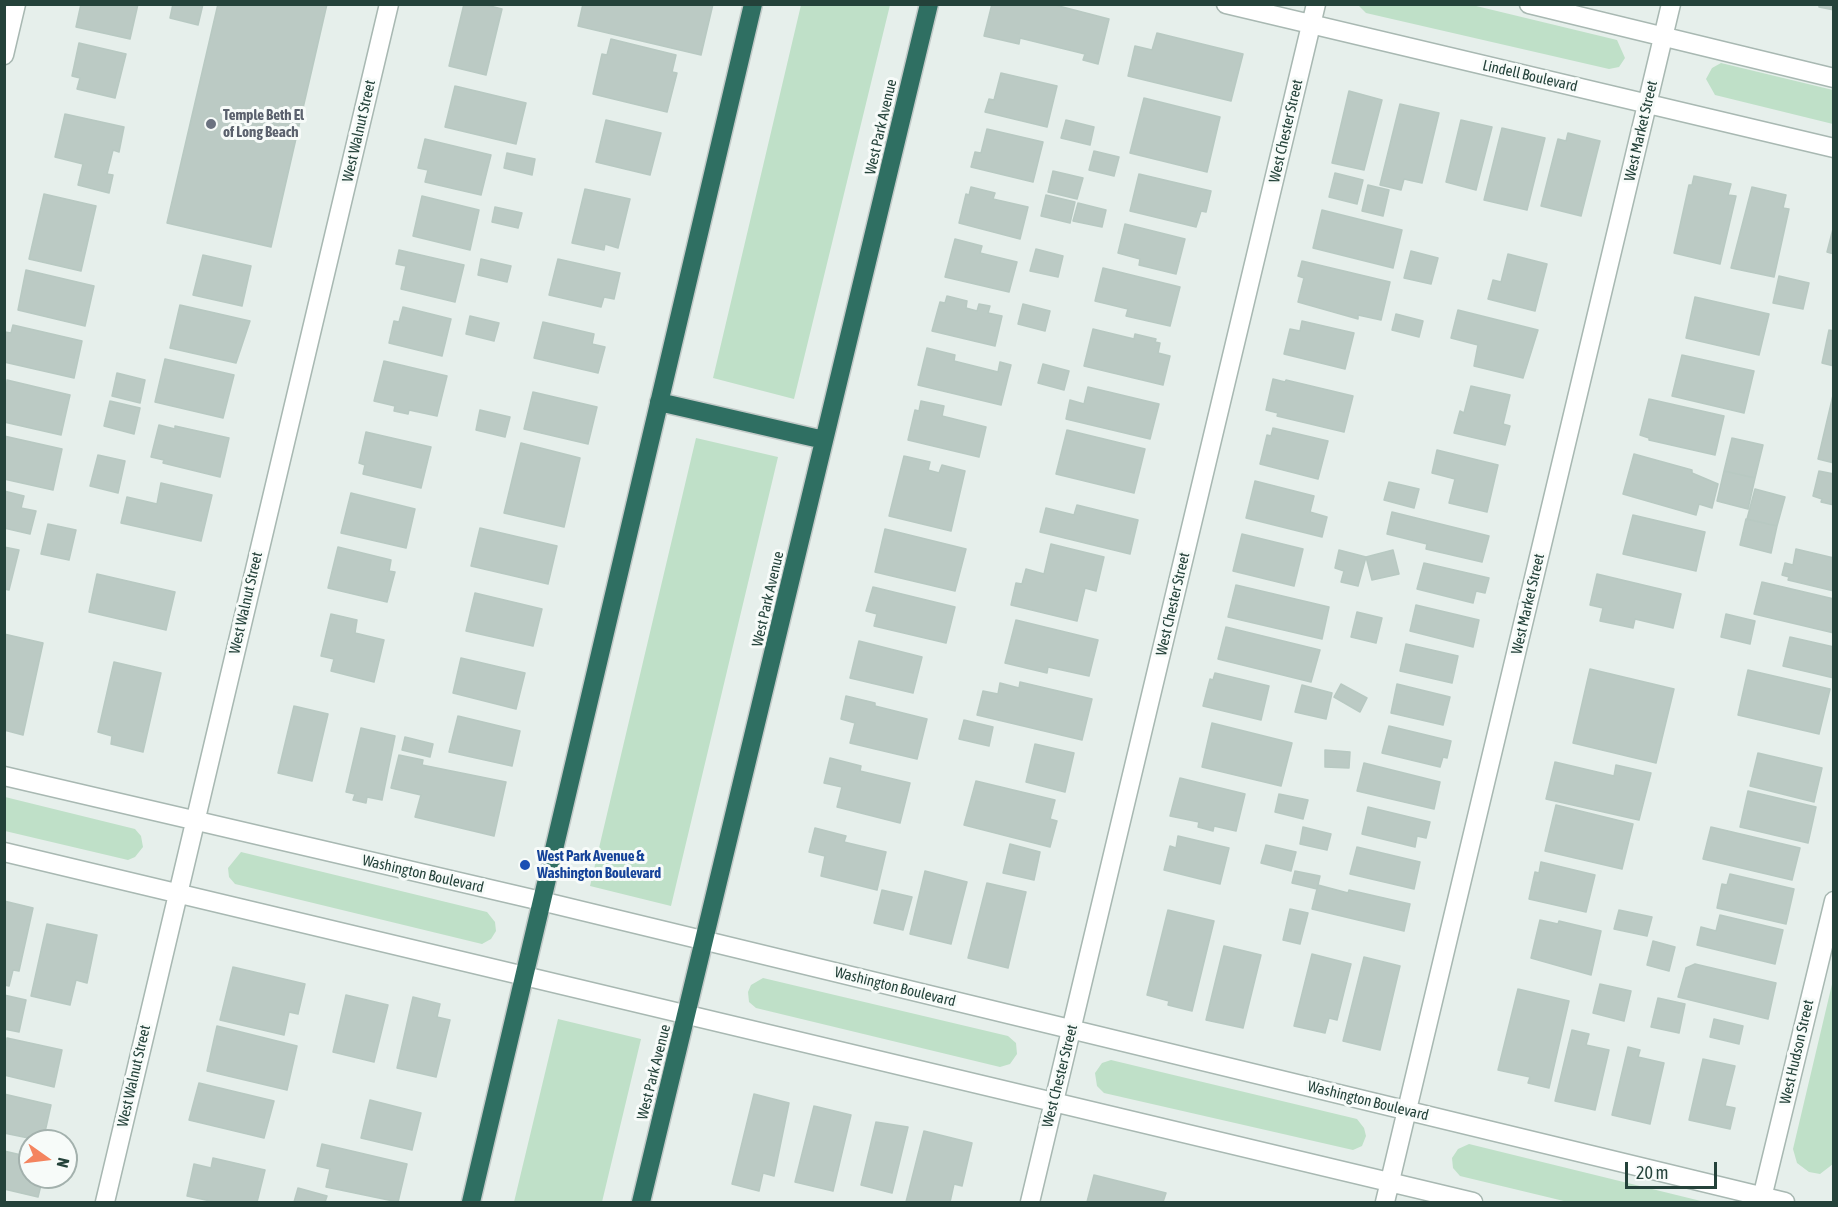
<!DOCTYPE html>
<style>
body{margin:0}
#map{position:relative;width:1838px;height:1207px;overflow:hidden;background:#e6efeb;font-family:"Asap Condensed",sans-serif}
canvas{display:block}
.frame{position:absolute;inset:0;border:6px solid #24423a;pointer-events:none}
.north{position:absolute;left:18px;top:1129px;width:60px;height:60px;box-sizing:border-box;background:#f7fbf9;border:2px solid #a3b1ad;border-radius:50%;rotate:104deg;font-size:16px;font-weight:700;line-height:24px;text-align:center;color:#24423a}
.north::after{content:'';display:block;margin:auto;width:21px;height:27px;background:#f4845f;clip-path:polygon(50% 0,100% 100%,50% 72%,0 100%)}
.scale{position:absolute;left:1625px;top:1162px;width:92px;height:27px;box-sizing:border-box;border:3px solid #24423a;border-top:0;padding-left:8px;font-size:18px;line-height:21px;white-space:nowrap;color:#24423a;-webkit-text-stroke:4px #f7fbf9;paint-order:stroke}
</style>
<div id="map">
<canvas width="1838" height="1207"></canvas>
<div class="frame"></div>
<div class="north">N</div>
<div class="scale">20 m</div>
</div>
<script>
const context = document.querySelector('canvas').getContext('2d');
context.lineJoin = 'round';
function paint(path, color) {
  context.fillStyle = color;
  context.fill(path, 'evenodd');
}
function toPath(rows) {
  const path = new Path2D();
  for (const r of rows) {
    path.moveTo(r[0], r[1]);
    for (let i = 2; i < r.length; i += 2) path.lineTo(r[i], r[i + 1]);
  }
  return path;
}
function trace(path, color, width, dash) {
  context.strokeStyle = color;
  context.lineWidth = width;
  context.lineCap = dash ? 'butt' : 'round';
  context.setLineDash(dash || []);
  context.stroke(path);
}
function label(font, color, halo, rows, align = 'center') {
  context.font = font + ' "Asap Condensed",sans-serif';
  context.lineWidth = 6;
  context.setLineDash([]);
  context.textBaseline = 'middle';
  context.strokeStyle = halo;
  context.fillStyle = color;
  for (const [text, x, y, turn = 0] of rows) {
    context.save();
    context.translate(x, y);
    context.rotate((+turn || 0) * Math.PI / 180);
    context.textAlign = isNaN(turn) ? turn : align;
    if (halo) context.strokeText(text, 0, 0);
    context.fillText(text, 0, 0);
    context.restore();
  }
}
paint(toPath([
 [801,5,890,5,794,399,713,378],
 [1358,5,1472,5,1617,40,1625,58,1619,67,1609,69,1366,13],
 [1721,63,1833,90,1833,124,1715,95,1706,79,1712,68],
 [696,438,778,457,671,906,590,886],
 [5,797,135,829,141,836,143,847,135,857,128,860,5,831],
 [241,852,487,912,495,922,496,931,491,939,482,944,235,884,229,877,228,868],
 [763,978,1008,1036,1016,1043,1017,1054,1010,1064,1000,1067,756,1008,749,1002,748,992,751,985],
 [1833,980,1833,1164,1820,1174,1809,1172,1797,1163,1793,1149],
 [558,1019,641,1039,602,1202,514,1202],
 [1111,1060,1357,1119,1364,1128,1366,1136,1362,1146,1353,1150,1104,1093,1097,1086,1095,1073,1102,1063],
 [1469,1144,1705,1202,1706,1202,1568,1202,1460,1176,1453,1168,1452,1158,1458,1149]
]), '#bfe0c8');
const building = toPath([
 [81,4,138,4,130,39,76,27,81,4],
 [173,4,203,4,198,25,170,18,173,4],
 [218,4,327,4,271,247,167,223,218,4],
 [464,4,482,4,502,9,486,75,449,66,464,4],
 [583,4,713,4,701,55,578,26,583,4],
 [992,4,1051,4,1109,19,1098,64,1083,60,1085,54,1020,38,1019,44,984,36,992,4],
 [1819,4,1834,4,1834,10,1819,7,1819,4],
 [1157,33,1243,54,1231,101,1128,76,1135,46,1152,50,1157,33],
 [611,39,676,55,672,72,677,73,667,112,593,94,602,54,607,55,611,39],
 [79,43,126,54,115,98,77,89,80,78,72,76,79,43],
 [1001,73,1057,86,1047,127,985,112,989,99,994,100,1001,73],
 [455,86,526,103,516,144,445,127,455,86],
 [1349,91,1382,100,1364,170,1332,163,1349,91],
 [1144,98,1220,117,1207,172,1130,153,1144,98],
 [1400,104,1439,113,1422,183,1404,179,1401,190,1380,185,1400,104],
 [65,114,124,127,119,152,113,150,107,174,113,175,109,193,78,185,83,164,55,157,65,114],
 [606,120,661,133,650,175,596,162,606,120],
 [1066,120,1094,127,1090,145,1061,138,1066,120],
 [1461,120,1492,127,1476,190,1446,182,1461,120],
 [1502,128,1545,138,1527,210,1484,200,1502,128],
 [987,129,1043,142,1033,182,971,167,975,152,981,153,987,129],
 [1568,133,1600,141,1581,216,1541,206,1558,139,1566,141,1568,133],
 [425,139,491,155,481,195,425,182,428,170,418,168,425,139],
 [1094,151,1119,157,1114,176,1089,170,1094,151],
 [507,153,535,159,532,175,504,168,507,153],
 [1053,171,1083,178,1077,199,1048,192,1053,171],
 [1335,173,1363,180,1357,204,1329,197,1335,173],
 [1139,174,1211,191,1206,212,1201,211,1196,227,1130,211,1139,174],
 [1694,176,1731,184,1728,195,1736,196,1720,264,1674,253,1689,185,1692,185,1694,176],
 [1368,185,1389,190,1383,216,1362,211,1368,185],
 [971,187,995,193,993,199,1028,207,1020,239,959,223,966,194,969,195,971,187],
 [1752,187,1786,195,1783,208,1789,209,1774,277,1731,268,1752,187],
 [585,189,630,199,618,248,605,244,604,250,572,243,585,189],
 [44,194,96,206,81,271,29,259,44,194],
 [1046,195,1075,202,1070,223,1041,216,1046,195],
 [422,196,479,210,470,250,413,236,422,196],
 [1078,203,1106,210,1102,227,1073,221,1078,203],
 [495,207,522,213,518,228,492,222,495,207],
 [1322,210,1402,230,1393,268,1313,248,1322,210],
 [1125,224,1185,239,1176,274,1139,265,1140,259,1118,253,1125,224],
 [1834,225,1834,254,1827,252,1834,225],
 [955,239,982,246,980,253,1017,262,1009,292,945,277,955,239],
 [1036,249,1063,256,1058,277,1030,271,1036,249],
 [399,250,464,265,455,302,401,289,406,266,396,264,399,250],
 [1411,251,1438,258,1431,284,1404,278,1411,251],
 [1508,254,1547,264,1535,311,1488,299,1493,280,1501,282,1508,254],
 [203,255,251,266,242,306,193,295,203,255],
 [481,259,511,266,507,282,478,275,481,259],
 [558,259,620,273,614,299,604,297,601,307,549,295,558,259],
 [1302,261,1390,282,1381,320,1358,315,1358,319,1298,302,1304,278,1298,276,1302,261],
 [1103,268,1180,287,1170,326,1126,316,1128,309,1095,301,1103,268],
 [26,270,94,286,85,326,18,310,26,270],
 [1779,276,1809,283,1803,309,1773,303,1779,276],
 [947,296,967,301,966,308,977,311,979,304,990,306,988,313,1002,316,995,346,932,331,940,302,945,303,947,296],
 [1695,297,1769,314,1759,355,1686,338,1695,297],
 [1023,304,1050,311,1045,331,1018,324,1023,304],
 [180,305,250,321,236,363,170,348,180,305],
 [403,307,451,319,442,356,389,343,394,321,399,322,403,307],
 [1458,310,1538,330,1523,378,1474,366,1478,345,1451,338,1458,310],
 [1396,314,1423,321,1419,337,1392,330,1396,314],
 [470,316,499,323,494,341,466,334,470,316],
 [1302,321,1354,333,1345,369,1284,354,1290,329,1300,331,1302,321],
 [543,322,594,334,592,344,605,347,598,373,534,358,543,322],
 [13,325,82,341,74,378,4,362,4,335,5,332,11,333,13,325],
 [1093,329,1134,339,1135,334,1156,339,1155,342,1160,343,1158,353,1170,356,1163,385,1084,366,1093,329],
 [1829,330,1834,331,1834,366,1822,363,1829,330],
 [927,348,955,355,954,361,998,372,1000,362,1011,365,1001,405,918,385,927,348],
 [1682,355,1754,371,1744,413,1672,396,1682,355],
 [165,359,234,375,223,418,155,402,165,359],
 [384,361,447,376,437,416,409,410,408,414,394,411,395,406,374,401,384,361],
 [1043,364,1069,371,1064,390,1038,383,1043,364],
 [117,373,145,380,140,403,112,396,117,373],
 [1273,379,1285,382,1286,380,1353,396,1344,432,1277,416,1278,413,1266,410,1273,379],
 [7,380,70,395,61,435,4,422,7,380],
 [1471,386,1510,395,1503,424,1510,426,1505,445,1454,433,1460,411,1464,413,1471,386],
 [1088,387,1159,404,1150,439,1066,419,1070,400,1084,404,1088,387],
 [1834,391,1834,463,1818,459,1834,391],
 [533,392,597,407,588,444,524,429,533,392],
 [1649,399,1724,416,1715,455,1649,440,1649,438,1640,435,1649,399],
 [110,401,140,408,134,434,104,426,110,401],
 [921,401,944,406,942,416,986,427,979,457,908,440,915,410,919,411,921,401],
 [480,410,510,417,505,437,476,430,480,410],
 [159,425,175,429,175,426,229,438,220,477,163,463,164,460,151,457,159,425],
 [1273,428,1328,441,1318,479,1260,464,1267,435,1271,436,1273,428],
 [1067,430,1145,449,1134,493,1056,474,1067,430],
 [366,432,431,447,421,488,363,474,365,465,359,463,366,432],
 [4,436,62,449,53,490,4,479,4,436],
 [1732,438,1763,445,1755,478,1724,471,1732,438],
 [521,443,580,458,564,527,504,513,521,443],
 [1437,450,1498,465,1487,512,1449,503,1455,479,1432,473,1437,450],
 [1634,454,1692,470,1692,473,1718,484,1712,508,1699,504,1696,515,1623,494,1634,454],
 [98,455,125,461,118,493,90,486,98,455],
 [904,456,930,462,928,470,939,473,942,465,965,471,951,531,889,516,904,456],
 [1724,471,1755,478,1748,509,1717,501,1724,471],
 [1819,471,1834,474,1834,505,1821,502,1822,499,1813,496,1819,471],
 [1255,481,1314,496,1310,512,1327,517,1322,537,1246,518,1255,481],
 [1389,482,1419,489,1414,508,1384,500,1389,482],
 [161,483,212,495,201,541,121,523,127,497,157,504,161,483],
 [1755,489,1785,497,1777,526,1747,519,1755,489],
 [4,491,24,496,21,508,36,511,30,534,4,528,4,491],
 [351,493,415,509,406,548,341,533,351,493],
 [1077,505,1138,520,1130,554,1040,532,1046,508,1074,515,1077,505],
 [1392,512,1489,536,1482,562,1426,549,1427,544,1387,534,1392,512],
 [1633,515,1705,532,1696,571,1623,554,1633,515],
 [1746,519,1777,526,1771,553,1740,545,1746,519],
 [48,524,76,530,69,560,41,554,48,524],
 [480,528,557,546,548,584,471,566,480,528],
 [885,529,966,549,955,591,875,572,885,529],
 [1242,534,1303,549,1294,586,1233,571,1242,534],
 [1051,544,1104,557,1096,591,1085,588,1077,621,1011,605,1016,583,1022,584,1026,569,1044,574,1051,544],
 [4,547,19,550,9,590,4,589,4,547],
 [338,547,391,560,389,571,395,572,387,602,328,588,338,547],
 [1796,549,1834,558,1834,591,1788,580,1789,577,1782,575,1785,563,1793,565,1796,549],
 [1339,550,1366,557,1358,586,1341,582,1344,571,1335,568,1339,550],
 [1393,550,1399,574,1372,580,1366,557,1393,550],
 [1424,563,1489,578,1485,593,1476,591,1473,603,1417,589,1424,563],
 [97,574,175,592,166,630,89,612,97,574],
 [1597,574,1681,594,1673,628,1635,619,1633,628,1600,621,1603,608,1590,605,1597,574],
 [1762,582,1834,599,1834,633,1754,614,1762,582],
 [1236,585,1329,607,1322,639,1228,617,1236,585],
 [873,587,955,607,946,643,874,626,877,614,866,611,873,587],
 [475,593,542,609,533,646,466,631,475,593],
 [1416,605,1479,620,1473,647,1410,631,1416,605],
 [1357,612,1382,618,1376,643,1351,637,1357,612],
 [331,614,357,620,355,633,384,640,374,682,331,671,334,659,321,656,331,614],
 [1726,614,1755,621,1750,644,1721,637,1726,614],
 [1016,620,1098,640,1089,676,1048,667,1047,673,1005,663,1016,620],
 [1226,627,1320,650,1311,682,1218,659,1226,627],
 [4,634,43,643,23,735,4,730,4,634],
 [1790,637,1834,647,1834,678,1783,666,1790,637],
 [859,641,922,657,913,693,850,678,859,641],
 [1406,644,1458,656,1452,683,1400,671,1406,644],
 [461,658,525,673,516,709,453,693,461,658],
 [114,662,161,673,143,752,111,744,112,736,98,732,114,662],
 [1590,669,1674,689,1656,763,1573,743,1590,669],
 [1748,670,1830,689,1819,734,1738,715,1748,670],
 [1215,673,1269,686,1261,720,1203,706,1210,679,1213,680,1215,673],
 [1020,682,1092,699,1082,740,977,715,983,691,998,694,1000,683,1019,688,1020,682],
 [1341,684,1367,698,1360,712,1334,697,1341,684],
 [1397,684,1450,697,1443,725,1391,713,1397,684],
 [1302,685,1332,693,1326,719,1295,712,1302,685],
 [846,696,875,703,875,706,927,719,917,759,850,743,855,723,841,719,846,696],
 [294,706,328,714,312,781,278,773,294,706],
 [458,716,520,731,512,766,449,752,458,716],
 [964,720,993,727,989,746,959,739,964,720],
 [1212,723,1292,743,1281,786,1202,767,1212,723],
 [1389,726,1451,741,1447,758,1443,757,1440,767,1382,753,1389,726],
 [361,728,395,736,382,800,367,797,366,803,353,800,355,794,346,792,361,728],
 [405,737,433,744,430,757,402,750,405,737],
 [1035,744,1074,753,1065,792,1026,782,1035,744],
 [1325,750,1350,752,1349,768,1325,767,1325,750],
 [1758,753,1822,768,1814,802,1750,786,1758,753],
 [399,755,423,760,422,765,506,782,494,836,415,817,421,795,391,788,399,755],
 [830,758,861,766,860,771,910,783,900,823,837,807,842,787,824,783,830,758],
 [1555,762,1614,776,1616,765,1651,773,1639,820,1546,799,1555,762],
 [1364,763,1440,782,1434,809,1357,791,1364,763],
 [1180,778,1245,794,1236,831,1214,826,1213,831,1198,827,1199,822,1170,816,1180,778],
 [976,781,1055,800,1050,819,1057,821,1050,847,964,825,976,781],
 [1748,791,1816,807,1808,843,1740,827,1748,791],
 [1279,794,1308,800,1303,819,1275,812,1279,794],
 [1556,805,1633,824,1622,869,1545,851,1556,805],
 [1368,807,1430,822,1426,838,1417,836,1415,847,1362,834,1368,807],
 [1303,827,1331,834,1327,850,1300,844,1303,827],
 [1711,827,1800,848,1792,880,1703,859,1711,827],
 [815,828,846,836,844,842,886,852,877,890,821,876,825,856,809,852,815,828],
 [1178,836,1229,848,1220,884,1164,870,1170,846,1176,848,1178,836],
 [1010,844,1040,852,1034,880,1003,873,1010,844],
 [1266,845,1296,852,1291,871,1261,863,1266,845],
 [1357,847,1420,862,1414,889,1350,874,1357,847],
 [1541,862,1595,875,1586,912,1529,899,1535,872,1539,873,1541,862],
 [925,871,967,882,951,944,910,934,925,871],
 [1295,871,1320,876,1317,889,1292,883,1295,871],
 [1730,874,1794,889,1786,924,1717,908,1722,884,1727,885,1730,874],
 [987,883,1026,892,1008,968,968,958,987,883],
 [1318,885,1348,893,1349,890,1410,904,1404,931,1312,909,1318,885],
 [882,890,912,897,903,930,874,923,882,890],
 [4,901,33,908,19,971,13,970,9,986,4,985,4,901],
 [1290,909,1308,913,1300,944,1283,940,1290,909],
 [1168,910,1214,921,1192,1011,1168,1005,1169,1001,1147,995,1168,910],
 [1619,910,1652,917,1647,936,1614,929,1619,910],
 [1720,915,1783,930,1775,964,1697,945,1701,927,1716,931,1720,915],
 [1540,920,1558,924,1559,921,1601,931,1591,975,1531,958,1540,920],
 [47,924,97,935,87,983,76,980,70,1005,31,996,47,924],
 [1653,941,1675,947,1669,971,1647,965,1653,941],
 [1224,946,1261,955,1243,1028,1206,1020,1224,946],
 [1312,954,1351,964,1337,1020,1329,1018,1325,1033,1294,1026,1312,954],
 [1364,957,1400,966,1380,1050,1343,1041,1364,957],
 [1695,964,1776,983,1768,1019,1678,997,1686,968,1695,964],
 [233,967,305,984,298,1014,289,1012,284,1035,220,1020,233,967],
 [1600,984,1631,991,1624,1021,1593,1013,1600,984],
 [1518,989,1569,1001,1549,1088,1528,1083,1530,1077,1498,1070,1518,989],
 [4,995,26,1000,19,1032,4,1029,4,995],
 [346,995,388,1005,374,1062,333,1052,346,995],
 [413,997,440,1004,437,1017,450,1020,436,1077,397,1068,413,997],
 [1658,998,1685,1004,1679,1033,1651,1027,1658,998],
 [1714,1019,1743,1026,1739,1044,1710,1037,1714,1019],
 [217,1026,297,1046,287,1090,207,1071,217,1026],
 [1572,1030,1589,1034,1586,1045,1609,1050,1595,1110,1555,1101,1572,1030],
 [7,1038,62,1050,54,1087,4,1075,7,1038],
 [1628,1047,1640,1050,1638,1057,1664,1063,1650,1124,1612,1115,1628,1047],
 [1703,1059,1735,1066,1725,1106,1735,1108,1730,1129,1689,1120,1703,1059],
 [199,1083,274,1101,264,1138,189,1120,199,1083],
 [4,1094,51,1105,43,1141,4,1133,4,1094],
 [754,1094,789,1103,774,1176,763,1173,759,1191,732,1184,754,1094],
 [370,1100,421,1113,412,1150,361,1138,370,1100],
 [814,1106,851,1115,833,1191,795,1182,814,1106],
 [876,1122,908,1127,892,1193,861,1185,876,1122],
 [924,1131,972,1143,962,1186,954,1184,950,1202,906,1202,924,1131],
 [322,1144,407,1164,398,1202,326,1187,330,1169,317,1166,322,1144],
 [4,1151,30,1157,30,1177,43,1177,38,1197,4,1189,4,1151],
 [213,1158,265,1170,257,1202,215,1202,187,1196,194,1164,211,1168,213,1158],
 [1094,1175,1166,1193,1163,1202,1087,1202,1094,1175],
 [298,1188,327,1196,325,1202,294,1202,298,1188]
]);
paint(building, '#bbcac4');
trace(building, '#b8c9c2', 1.5);
const minor = toPath([
 [1226,4,1834,148],
 [1529,4,1834,78],
 [4,55,16,4],
 [4,776,541,901,1785,1202],
 [4,852,1473,1202],
 [105,1202,389,4],
 [1030,1202,1316,4],
 [1385,1202,1671,4],
 [1761,1202,1834,901]
]);
const highway = toPath([
 [659,402,824,440],
 [471,1202,753,4],
 [641,1202,929,4]
]);
trace(minor, '#a8b8b2', 21);
trace(highway, '#c2cac8', 21);
trace(minor, '#fff', 18);
trace(highway, '#2f6f62', 18);
for (const [x, y, r, color] of [
 [211,124,6,"#6b7280"],
 [525,865,6,"#1a4fb4"]
]) {
  const dot = new Path2D();
  dot.arc(x, y, r, 0, 2 * Math.PI);
  context.fillStyle = color;
  context.fill(dot);
  trace(dot, '#f7fbf9', 2);
}
label('15px', '#24423a', '#f7fbf9', [
 ["Lindell Boulevard",1530,76,13],
 ["West Park Avenue",881,127,-77],
 ["West Walnut Street",359,131,-77],
 ["West Chester Street",1286,131,-77],
 ["West Market Street",1641,131,-77],
 ["West Park Avenue",768,599,-77],
 ["West Walnut Street",246,603,-77],
 ["West Chester Street",1173,604,-77],
 ["West Market Street",1528,604,-77],
 ["Washington Boulevard",423,874,13],
 ["Washington Boulevard",895,987,14],
 ["West Hudson Street",1797,1052,-77],
 ["West Park Avenue",654,1072,-76],
 ["West Walnut Street",134,1076,-77],
 ["West Chester Street",1060,1076,-76],
 ["Washington Boulevard",1368,1101,14]
]);
label('bold 15px', '#5b616d', '#f7fbf9', [
 ["Temple Beth El",223,115],
 ["of Long Beach",223,132]
], 'left');
label('bold 15px', '#164399', '#f7fbf9', [
 ["West Park Avenue &",537,856],
 ["Washington Boulevard",537,873]
], 'left');
</script>
